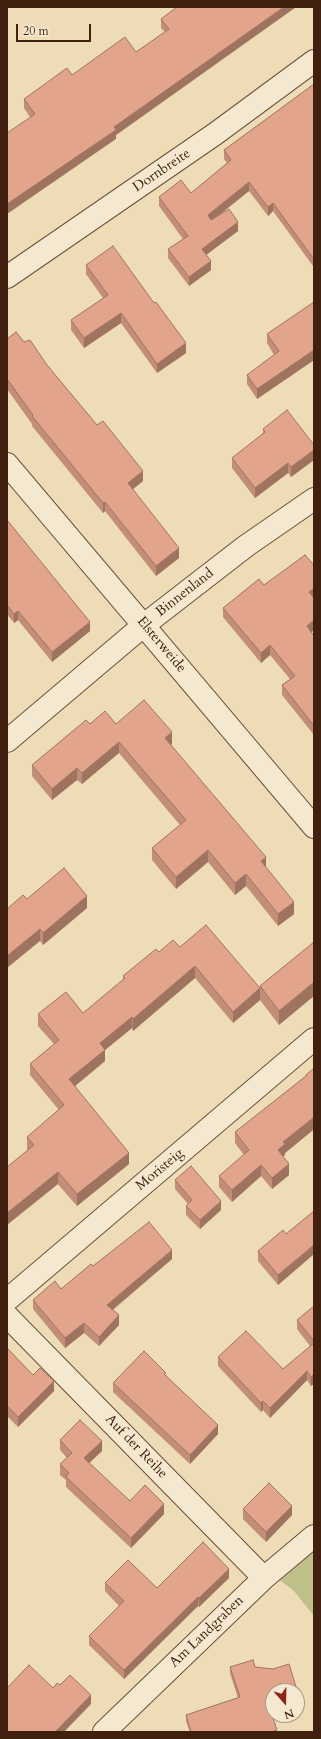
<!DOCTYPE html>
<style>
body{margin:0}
#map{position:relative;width:321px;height:1739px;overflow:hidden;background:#eedcb6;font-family:Cardo,serif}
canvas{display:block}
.frame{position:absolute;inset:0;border:8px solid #41200f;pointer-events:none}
.north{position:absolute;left:265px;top:1683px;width:40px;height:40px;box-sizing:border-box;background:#f4e8d0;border:1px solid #ac9883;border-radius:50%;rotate:160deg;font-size:11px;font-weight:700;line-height:16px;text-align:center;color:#41200f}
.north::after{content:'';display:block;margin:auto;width:14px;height:18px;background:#8f2418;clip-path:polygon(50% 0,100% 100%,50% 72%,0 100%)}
.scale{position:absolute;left:16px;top:24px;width:75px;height:18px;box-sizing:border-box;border:2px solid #41200f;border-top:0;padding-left:5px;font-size:12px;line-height:14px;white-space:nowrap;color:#41200f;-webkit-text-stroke:3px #f4e8d0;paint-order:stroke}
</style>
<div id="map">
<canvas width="321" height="1739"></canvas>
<div class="frame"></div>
<div class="north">N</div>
<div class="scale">20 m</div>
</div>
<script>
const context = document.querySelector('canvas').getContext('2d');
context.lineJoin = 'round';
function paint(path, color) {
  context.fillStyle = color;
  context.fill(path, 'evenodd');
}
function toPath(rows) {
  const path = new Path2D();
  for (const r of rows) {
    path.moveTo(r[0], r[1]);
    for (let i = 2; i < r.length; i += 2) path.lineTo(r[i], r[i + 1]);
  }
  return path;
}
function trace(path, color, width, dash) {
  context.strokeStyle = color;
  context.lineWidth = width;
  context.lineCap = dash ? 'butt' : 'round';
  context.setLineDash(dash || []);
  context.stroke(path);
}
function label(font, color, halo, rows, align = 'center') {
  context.font = font + ' Cardo,serif';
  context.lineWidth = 4;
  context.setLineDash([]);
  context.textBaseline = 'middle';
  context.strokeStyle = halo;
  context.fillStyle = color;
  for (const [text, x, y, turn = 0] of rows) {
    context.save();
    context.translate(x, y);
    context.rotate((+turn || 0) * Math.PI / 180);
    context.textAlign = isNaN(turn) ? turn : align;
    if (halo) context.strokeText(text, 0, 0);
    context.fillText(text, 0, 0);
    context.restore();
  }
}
paint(toPath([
 [314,1546,314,1616,294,1591,276,1577]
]), '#bfbf89');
const street = toPath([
 [7,277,215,134,314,61],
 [7,464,314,827],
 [7,741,144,625,246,546,314,499],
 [7,1300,314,1039],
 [7,1316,264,1578],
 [104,1732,264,1578,314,1536]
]);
trace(street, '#6c4f39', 24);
trace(street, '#f4e8d0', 22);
paint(toPath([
 [177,7,296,7,116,135,116,139,30,117,24,108,24,99,72,75,136,52,165,32,161,28,161,19],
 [314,84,313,266,273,211,268,216,249,191,216,217,238,231,206,255,211,270,189,286,168,258,168,249,183,239,159,206,159,197,191,193,227,163,224,159,224,150],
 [86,265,186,353,157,373,121,323,84,348,71,330,71,320,103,298,86,274],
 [314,302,314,360,257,399,247,384,247,375,274,355,267,343,267,334],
 [7,339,24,342,47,365,143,481,133,489,179,558,156,576,105,511,103,513,32,426,32,424,7,389],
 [263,429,314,445,314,460,291,477,288,473,255,498,232,468,232,458,263,434],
 [7,520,90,631,52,662,18,620,14,623,7,614],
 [264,585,313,598,314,630,311,632,314,636,314,735,282,695,282,685,290,679,270,655,261,663,223,617,223,608],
 [90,724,116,724,172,744,170,745,266,867,294,914,278,926,246,886,235,895,208,862,176,889,152,860,152,848,180,825,119,753,82,784,77,780,52,800,32,776,32,765],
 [27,899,87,908,43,945,40,941],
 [314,942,279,1025,260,1000,233,1023,195,978,133,1031,132,1028,105,1050,105,1061,75,1086,129,1164,77,1206,27,1149,27,1137,59,1110,30,1075,30,1064,54,1044,38,1026,38,1014,83,1013,123,980,123,976,159,952,180,947,260,988,260,986],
 [314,1068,314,1130,313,1130,285,1153,285,1155,283,1156,289,1175,272,1189,261,1176,232,1202,219,1187,219,1176,244,1155,235,1143,235,1132,306,1076,306,1075],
 [175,1180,221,1210,200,1229,186,1215,186,1206,188,1204,175,1189],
 [314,1211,314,1255,314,1254,278,1285,258,1261,258,1251,286,1234],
 [172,1259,113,1310,119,1325,99,1346,84,1333,65,1348,33,1309,33,1300,61,1289,93,1266],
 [314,1306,314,1384,311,1386,307,1380,270,1418,263,1410,261,1412,218,1366,218,1357,283,1369,310,1346,297,1329,297,1320],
 [7,1348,33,1375,54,1391,18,1427,7,1416],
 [166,1375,218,1434,190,1464,113,1392,113,1383],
 [60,1440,102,1451,89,1463,130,1501,164,1514,131,1548,66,1487,66,1480,60,1475,60,1464,67,1458,60,1450],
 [243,1509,292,1515,266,1542,243,1519],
 [229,1578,199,1607,198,1606,124,1679,89,1645,89,1636,119,1606,105,1591,105,1583,157,1588],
 [230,1667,255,1667,297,1695,268,1705,277,1732,190,1732,186,1721,186,1715,238,1698,230,1673]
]), '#c28e78');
paint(toPath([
 [284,7,296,7,116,135,116,139,7,214,7,204,114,127],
 [249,182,249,191,208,224,208,215],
 [273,203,273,211,268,216,268,207],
 [238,222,238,231,202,258,202,249],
 [314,257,314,266,313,266,313,258],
 [211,261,211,270,189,286,189,277],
 [121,313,121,323,84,348,84,338],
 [186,343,186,353,157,373,157,364],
 [314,350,314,360,257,399,257,389],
 [314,450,314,460,291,477,291,467],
 [288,463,288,473,255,498,255,488],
 [143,471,143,481,128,493,128,483],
 [105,502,105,511,103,513,103,503],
 [179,548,179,558,156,576,156,566],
 [314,588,314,597,309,601,309,592],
 [18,611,18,620,14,623,14,614],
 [314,620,314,630,307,636,307,626],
 [90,622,90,631,52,662,52,652],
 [270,645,270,655,261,663,261,653],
 [172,732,172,744,165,750,165,738],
 [119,742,119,753,82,784,82,773],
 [77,768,77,780,52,800,52,789],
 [208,850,208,862,176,889,176,877],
 [266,857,266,869,261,861],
 [246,874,246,886,235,895,235,883],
 [87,896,87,908,43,945,43,933],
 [294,902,294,914,278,926,278,914],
 [40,929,40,941,7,968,7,956],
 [195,966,195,978,133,1031,133,1019],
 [314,982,314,996,279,1025,279,1011],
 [260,988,260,1000,233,1023,233,1012],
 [132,1017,132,1028,105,1050,105,1061,69,1091,69,1079,100,1043],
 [313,1118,313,1130,285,1153,285,1155,278,1161,278,1150,283,1142],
 [129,1153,129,1164,77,1206,77,1194],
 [289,1164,289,1175,272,1189,272,1178],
 [261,1165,261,1176,232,1202,232,1190],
 [58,1172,58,1184,7,1225,7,1213],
 [221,1201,221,1210,200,1229,200,1220],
 [314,1245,314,1254,278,1285,278,1275],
 [172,1250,172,1259,107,1314,107,1305],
 [119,1315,119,1325,99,1346,99,1337],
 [84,1323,84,1333,65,1348,65,1338],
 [307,1371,307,1380,270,1418,270,1408],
 [314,1374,314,1384,311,1386,311,1377],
 [54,1381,54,1391,18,1427,18,1417],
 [263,1401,263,1410,261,1412,261,1403],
 [218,1425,218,1434,190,1464,190,1455],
 [102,1441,102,1451,84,1468,84,1458],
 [164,1504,164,1514,131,1548,131,1538],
 [292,1506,292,1515,266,1542,266,1532],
 [229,1569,229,1578,199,1607,199,1598],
 [198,1597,198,1606,124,1679,124,1670],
 [91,1695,91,1704,64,1732,55,1732],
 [273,1698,273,1703,267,1706,267,1700]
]), '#9e7461');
const building = toPath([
 [177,7,284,7,114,127,116,130,7,204,7,133,35,114,24,99,67,68,72,75,125,37,136,52,169,29,161,19,177,7],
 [314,84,314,257,313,258,273,203,268,207,249,182,208,215,211,220,229,209,238,222,202,249,211,261,189,277,168,249,188,236,159,197,181,180,191,193,231,160,224,150,314,84],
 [113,246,154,303,156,302,186,343,157,364,121,313,84,338,71,320,108,295,86,265,113,246],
 [314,302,314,350,257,389,247,375,279,351,267,334,314,302],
 [16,332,24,342,30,340,47,365,97,425,103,421,143,471,128,483,179,548,156,566,105,502,103,503,32,416,33,415,7,379,7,339,16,332],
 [287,410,314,445,314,450,291,467,288,463,255,488,232,458,265,432,263,429,287,410],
 [7,520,90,622,52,652,18,611,14,614,7,605,7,520],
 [305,555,314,565,314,571,313,572,314,573,314,588,309,592,314,598,314,620,307,626,314,636,314,726,282,685,295,676,270,645,261,653,223,608,259,579,264,585,305,555],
 [144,700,172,732,165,738,266,857,261,861,294,902,278,914,246,874,235,883,208,850,176,877,152,848,186,820,119,742,82,773,77,768,52,789,32,765,86,720,90,724,105,711,116,724,144,700],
 [64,868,87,896,43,933,40,929,7,956,7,909,23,895,27,899,64,868],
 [206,925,260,988,233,1012,195,966,133,1019,132,1017,100,1043,105,1050,69,1079,129,1153,77,1194,58,1172,7,1213,7,1167,34,1145,27,1137,64,1105,30,1064,59,1040,38,1014,66,992,83,1013,125,978,123,976,156,949,159,952,173,940,180,947,206,925],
 [314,942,314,982,279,1011,260,986,314,942],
 [314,1068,314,1119,313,1118,283,1142,285,1144,278,1150,289,1164,272,1178,261,1165,232,1190,219,1176,249,1150,235,1132,306,1076,306,1075,314,1068],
 [191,1166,221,1201,200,1220,186,1206,192,1200,175,1180,191,1166],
 [314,1211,314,1245,278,1275,258,1251,283,1230,286,1234,314,1211],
 [149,1222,172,1250,107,1305,119,1315,99,1337,84,1323,65,1338,33,1300,55,1281,61,1289,91,1264,93,1266,149,1222],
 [314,1306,314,1341,297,1320,314,1306],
 [246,1331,283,1369,314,1343,314,1374,311,1377,307,1371,270,1408,263,1401,261,1403,218,1357,246,1331],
 [7,1348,33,1375,40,1368,54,1381,18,1417,7,1406,7,1348],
 [144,1351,166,1373,164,1374,218,1425,190,1455,113,1383,144,1351],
 [80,1420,102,1441,84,1458,130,1501,145,1485,164,1504,131,1538,66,1477,69,1473,60,1464,72,1453,60,1440,80,1420],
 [269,1483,292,1506,266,1532,243,1509,269,1483],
 [203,1542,229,1569,199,1598,198,1597,124,1670,89,1636,124,1601,105,1583,128,1560,157,1588,203,1542],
 [253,1660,255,1667,273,1669,289,1664,297,1690,293,1691,273,1691,273,1698,267,1700,277,1730,271,1732,191,1732,186,1715,240,1697,230,1667,253,1660],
 [29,1665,53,1688,57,1683,60,1685,70,1675,91,1695,55,1732,7,1732,7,1688,29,1665]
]);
paint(building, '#e2a58b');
trace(building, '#9e7461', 1);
label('14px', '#41200f', '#f4e8d0', [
 ["Dornbreite",162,171,-34],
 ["Binnenland",185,593,-38],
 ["Elsterweide",161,645,50],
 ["Moristeig",160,1170,-40],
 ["Auf der Reihe",136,1447,46],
 ["Am Landgraben",207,1632,-44]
]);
</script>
